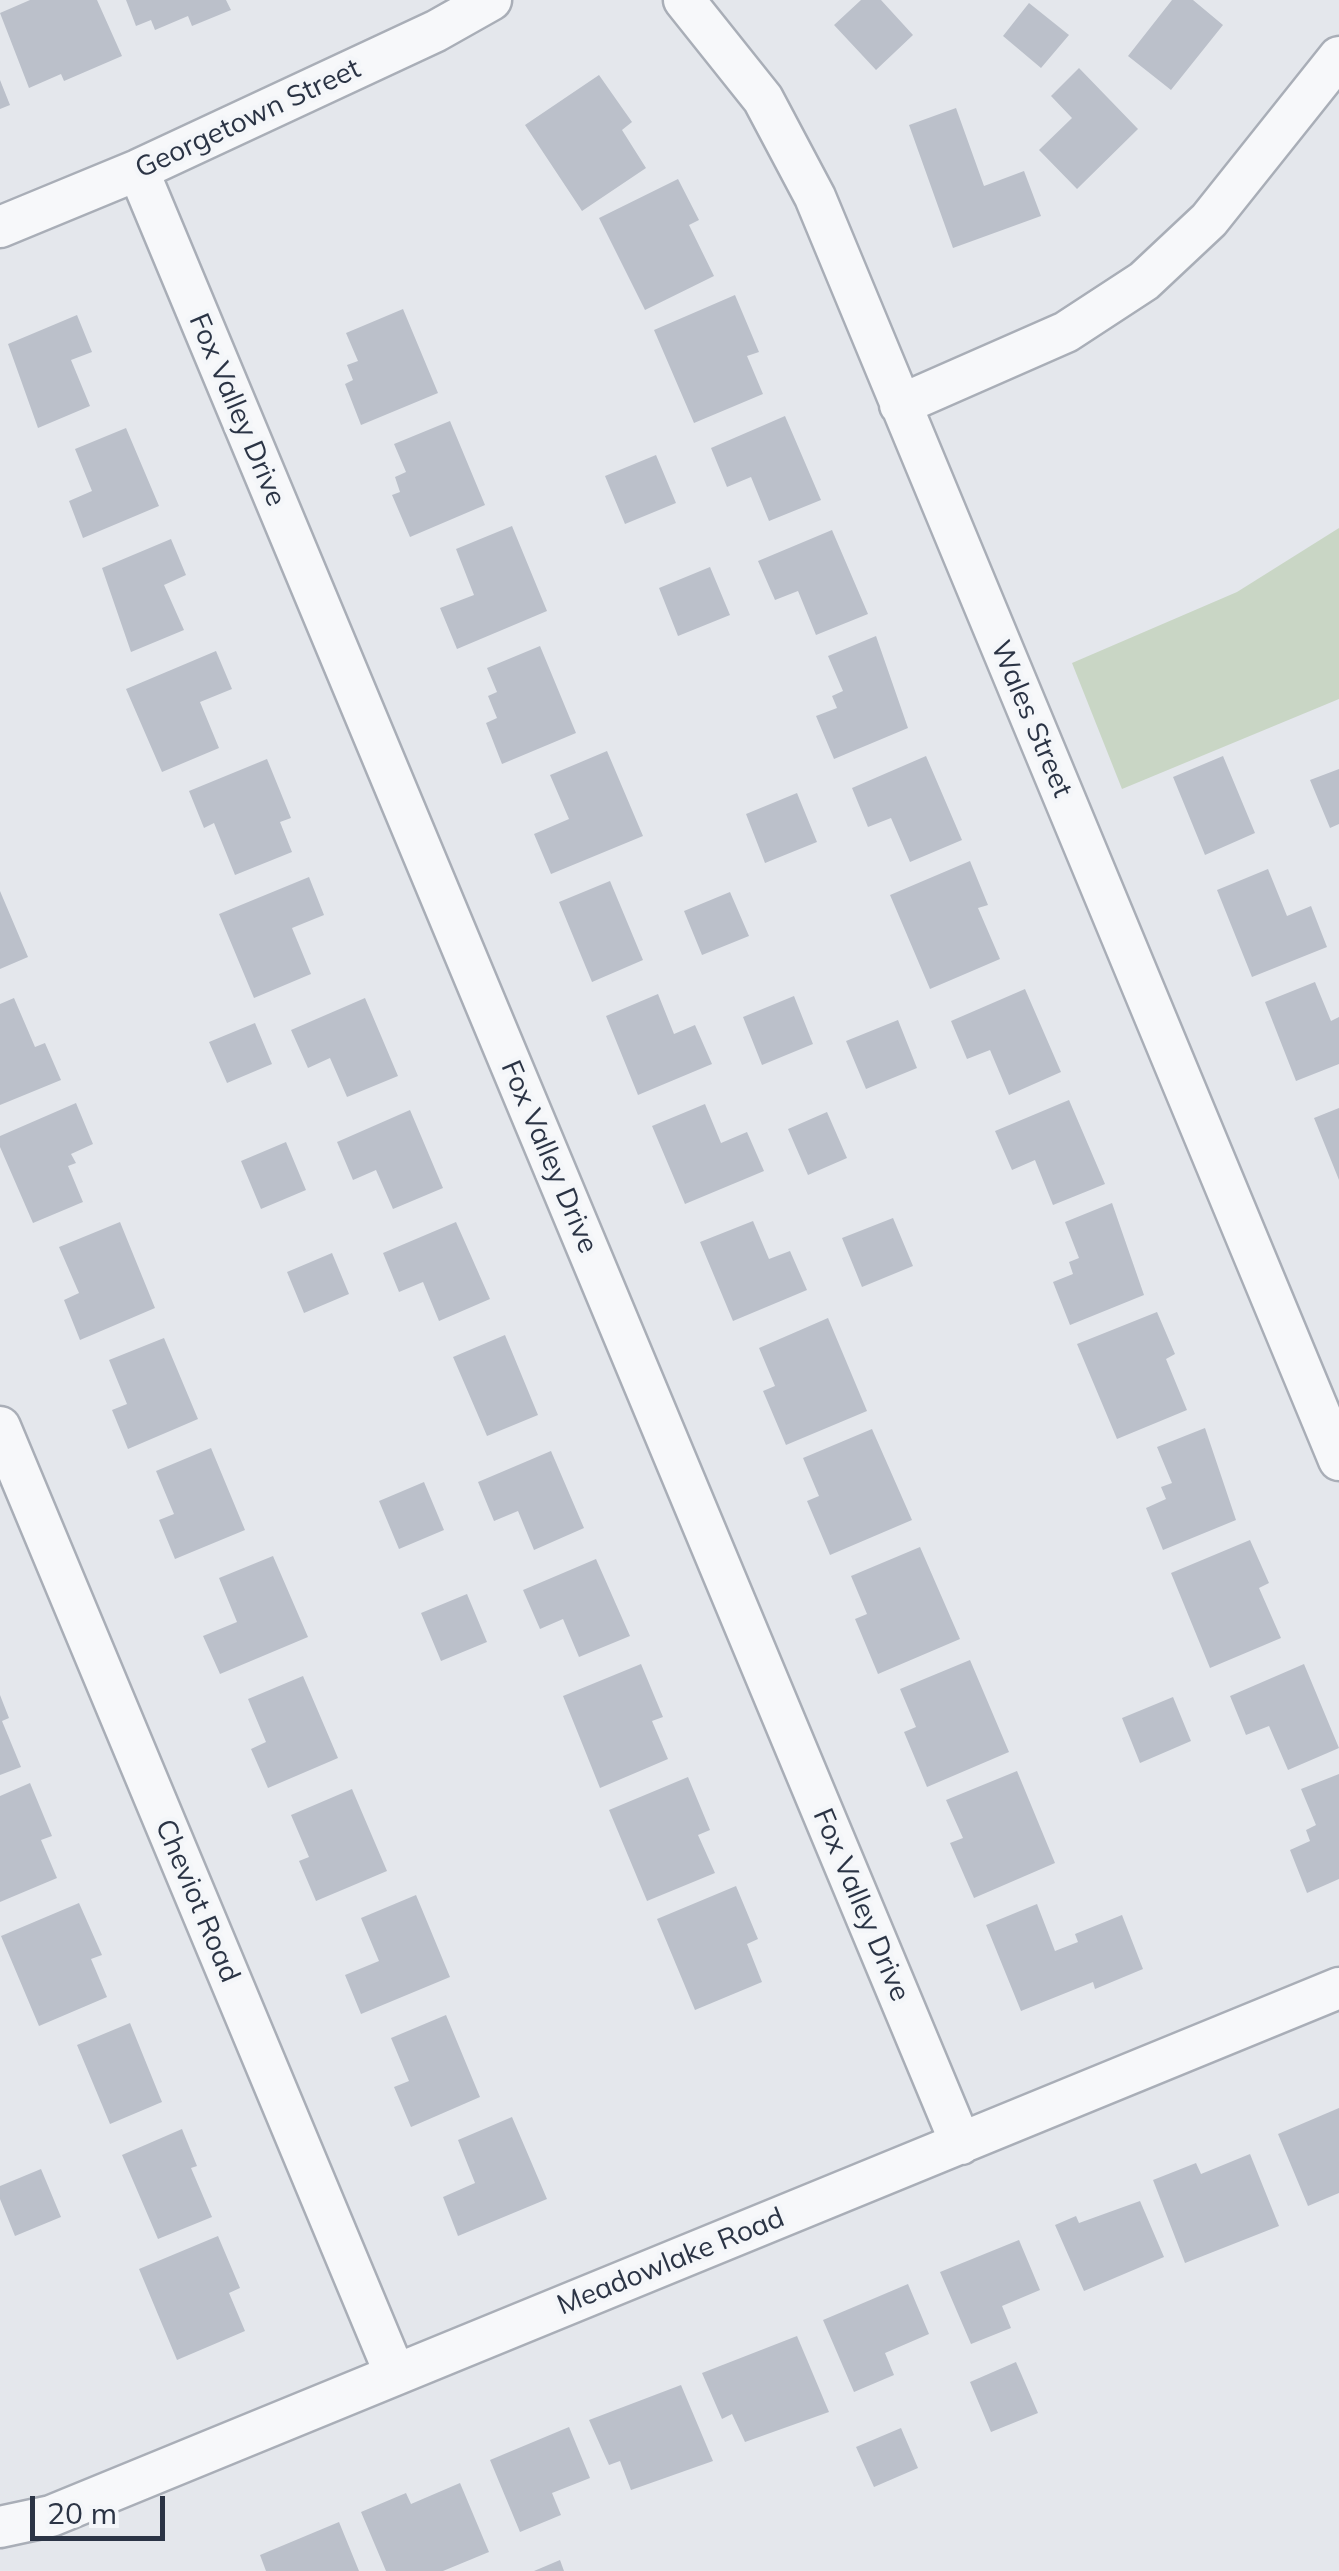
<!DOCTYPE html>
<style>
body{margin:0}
#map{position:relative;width:1339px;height:2571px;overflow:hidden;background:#e4e7ec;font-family:Mulish,sans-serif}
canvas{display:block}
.scale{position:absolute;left:30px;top:2496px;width:135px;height:45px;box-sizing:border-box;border:5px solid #2b3445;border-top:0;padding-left:12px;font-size:30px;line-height:35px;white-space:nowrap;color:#2b3445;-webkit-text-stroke:8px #f4f6f9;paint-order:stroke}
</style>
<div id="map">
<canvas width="1339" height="2571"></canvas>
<div class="scale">20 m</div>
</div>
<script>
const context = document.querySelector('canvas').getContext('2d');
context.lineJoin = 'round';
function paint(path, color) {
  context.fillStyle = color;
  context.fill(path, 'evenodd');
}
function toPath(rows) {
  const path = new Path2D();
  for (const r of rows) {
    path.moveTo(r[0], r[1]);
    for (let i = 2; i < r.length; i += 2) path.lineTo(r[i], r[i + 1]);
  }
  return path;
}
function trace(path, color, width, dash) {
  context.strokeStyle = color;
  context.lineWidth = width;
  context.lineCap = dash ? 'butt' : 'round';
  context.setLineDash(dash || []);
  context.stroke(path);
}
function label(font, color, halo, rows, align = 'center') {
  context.font = font + ' Mulish,sans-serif';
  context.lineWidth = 9;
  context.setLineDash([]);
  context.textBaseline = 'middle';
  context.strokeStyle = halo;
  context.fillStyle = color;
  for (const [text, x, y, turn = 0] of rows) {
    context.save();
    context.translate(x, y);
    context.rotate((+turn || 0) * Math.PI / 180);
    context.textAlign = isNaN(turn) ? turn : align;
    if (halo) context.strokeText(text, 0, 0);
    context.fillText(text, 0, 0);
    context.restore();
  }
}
paint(toPath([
 [1339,528,1339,699,1122,789,1072,663,1237,592]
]), '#c9d6c5');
paint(toPath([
 [30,0,97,0,122,56,64,81,61,74,29,88,0,13],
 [126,0,226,0,231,10,192,26,188,16,155,30,151,20,136,26],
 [861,0,881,0,913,35,876,70,834,25],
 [1172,0,1193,0,1223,25,1171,90,1128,56],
 [1029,3,1069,35,1041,68,1003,36],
 [1079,68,1138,129,1077,189,1039,150,1072,118,1051,96],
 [599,75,632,122,622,130,646,168,582,211,525,125],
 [0,80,10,105,0,109],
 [956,108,984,186,1024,171,1041,216,953,248,909,125],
 [678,179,699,220,689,225,714,276,645,310,599,218],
 [735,295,759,352,747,356,763,394,694,423,654,330],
 [403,309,438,393,361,425,345,384,353,380,347,365,358,361,346,333],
 [77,315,92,352,71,360,90,406,38,428,8,344],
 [785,416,821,500,769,521,751,477,727,487,711,448],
 [450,421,485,505,410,537,392,495,400,492,395,477,406,472,394,444],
 [126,428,159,506,83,538,69,501,92,491,75,449],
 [656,455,676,503,625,524,605,476],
 [512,526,547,611,457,649,440,608,474,595,456,549],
 [832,530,868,614,816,635,798,591,775,600,758,561],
 [171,539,186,575,164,585,184,630,131,652,102,568],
 [710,567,730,615,678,636,659,588],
 [876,636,908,728,834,759,816,716,837,708,832,696,843,691,828,656],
 [540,646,576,733,502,764,486,723,497,718,488,696,497,692,487,668],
 [216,651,232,689,200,702,219,748,162,772,126,689],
 [607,751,643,836,551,874,534,834,569,819,550,775],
 [926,756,962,840,910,862,891,818,868,827,852,788],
 [1223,756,1255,833,1205,855,1173,777],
 [267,759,291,818,280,822,292,852,235,875,214,823,204,828,189,791],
 [1339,769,1339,824,1330,828,1310,780],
 [797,793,817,842,765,863,746,814],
 [970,861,988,905,978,908,1000,959,930,989,890,895],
 [1268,869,1287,916,1311,906,1327,947,1252,977,1217,890],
 [309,877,324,915,292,928,311,974,254,998,219,914],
 [610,881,643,960,592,982,559,902],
 [0,891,28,957,0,969],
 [730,892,749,936,702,955,684,911],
 [1315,982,1331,1021,1339,1017,1339,1064,1296,1081,1265,1002],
 [1025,989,1061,1072,1009,1095,990,1050,967,1059,951,1021],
 [658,994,674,1034,695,1025,712,1064,638,1095,606,1016],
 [794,996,813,1044,762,1065,743,1017],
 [14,998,35,1047,45,1043,61,1080,0,1105,0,1004],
 [365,998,398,1076,347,1097,330,1058,308,1068,291,1030],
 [898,1020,917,1068,866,1089,846,1041],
 [255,1023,272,1064,227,1083,209,1042],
 [1069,1100,1105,1184,1053,1205,1035,1160,1012,1170,995,1131],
 [76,1103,93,1144,71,1154,76,1163,68,1166,83,1202,33,1223,0,1147,0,1136],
 [705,1104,721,1143,747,1132,764,1171,685,1204,652,1126],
 [1339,1108,1339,1180,1314,1118],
 [410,1110,443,1188,393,1209,376,1170,353,1180,337,1142],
 [827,1112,847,1158,808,1175,788,1129],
 [286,1142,306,1190,261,1209,241,1161],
 [1112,1203,1144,1295,1070,1325,1053,1282,1073,1274,1069,1262,1079,1258,1065,1222],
 [893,1218,913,1266,862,1287,842,1238],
 [753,1221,769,1259,790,1251,807,1290,733,1321,700,1242],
 [120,1222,155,1308,80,1340,64,1300,79,1293,59,1247],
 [456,1222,490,1299,439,1321,423,1282,399,1292,383,1253],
 [332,1253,349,1294,304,1313,287,1272],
 [1157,1312,1175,1354,1166,1359,1187,1410,1117,1439,1077,1344],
 [828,1318,867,1411,786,1445,763,1391,775,1386,759,1348],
 [505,1335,538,1415,487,1436,453,1357],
 [164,1338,198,1419,128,1449,112,1410,127,1404,109,1360],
 [1205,1428,1236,1520,1163,1550,1146,1508,1166,1499,1161,1487,1172,1483,1157,1447],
 [872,1429,912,1520,830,1555,807,1501,819,1496,803,1458],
 [211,1448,245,1530,175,1559,159,1520,174,1514,156,1471],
 [551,1451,584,1528,534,1550,518,1511,494,1521,478,1482],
 [424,1482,444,1530,399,1549,379,1501],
 [1250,1540,1269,1583,1259,1588,1281,1638,1210,1668,1171,1573],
 [920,1547,960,1639,878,1674,855,1619,867,1614,851,1576],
 [273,1556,308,1637,220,1674,203,1636,237,1622,219,1578],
 [596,1559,630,1636,579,1657,563,1619,540,1629,523,1590],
 [467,1594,487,1642,441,1661,421,1613],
 [970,1660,1009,1752,927,1787,904,1732,916,1727,900,1689],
 [641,1664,663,1717,652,1721,668,1759,600,1788,563,1696],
 [1304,1664,1339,1748,1288,1770,1269,1726,1246,1735,1230,1696],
 [303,1676,338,1758,268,1788,251,1749,266,1742,248,1699],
 [0,1695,9,1718,2,1721,21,1767,0,1775],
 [1173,1697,1191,1741,1140,1763,1122,1718],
 [1017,1771,1055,1863,974,1898,950,1843,963,1838,946,1800],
 [1339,1774,1339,1879,1307,1893,1290,1850,1310,1841,1306,1830,1316,1825,1301,1789],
 [688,1777,710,1830,698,1835,715,1873,647,1901,609,1810],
 [30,1783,52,1836,41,1840,57,1878,0,1902,0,1796],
 [352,1789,387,1871,316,1901,299,1861,309,1857,291,1815],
 [736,1886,758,1939,747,1944,762,1982,695,2010,657,1919],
 [416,1895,450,1977,361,2014,345,1975,379,1961,361,1918],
 [79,1903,102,1955,91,1959,107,1997,39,2026,1,1936],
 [1037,1904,1055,1951,1078,1942,1075,1934,1122,1915,1143,1969,1095,1989,1093,1982,1021,2011,986,1925],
 [446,2015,480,2097,411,2127,394,2087,409,2081,391,2038],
 [130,2023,162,2102,110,2124,77,2045],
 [1339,2108,1339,2193,1308,2206,1278,2134],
 [512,2117,547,2199,458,2236,443,2197,475,2183,458,2140],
 [182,2129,197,2166,191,2168,212,2217,158,2239,122,2155],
 [1250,2154,1279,2226,1185,2263,1153,2180,1196,2163,1201,2174],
 [41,2169,61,2217,15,2236,0,2199,0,2186],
 [1140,2201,1164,2257,1084,2291,1055,2225,1076,2216,1079,2223],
 [218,2236,240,2288,229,2293,245,2331,177,2360,139,2269],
 [1019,2240,1040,2290,1002,2306,1011,2328,971,2344,940,2272],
 [908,2284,929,2334,885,2353,894,2375,854,2392,823,2320],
 [797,2336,829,2412,745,2442,732,2414,722,2419,702,2373],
 [1016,2362,1038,2413,991,2432,970,2382],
 [681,2385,713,2461,631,2490,620,2461,609,2465,589,2420],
 [569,2427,590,2478,552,2493,561,2515,520,2532,490,2460],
 [901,2428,918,2468,874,2487,856,2447],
 [460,2483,489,2552,443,2571,386,2571,361,2512,406,2493,411,2504],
 [339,2522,359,2571,266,2571,260,2555],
 [560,2560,564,2571,534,2571]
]), '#bbc0ca');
const minor = toPath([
 [684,0,763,99,815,197,1339,1460],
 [138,170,961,2144],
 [0,227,138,170,436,31,491,0],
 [900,405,1066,332,1144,281,1209,220,1339,57],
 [0,1427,395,2374],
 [0,2527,51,2516,1339,1988]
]);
trace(minor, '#a9aeb7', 45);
trace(minor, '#f7f8fa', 40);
label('28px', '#2b3445', '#f4f6f9', [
 ["Georgetown Street",248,119,-25],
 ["Fox Valley Drive",237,410,67],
 ["Wales Street",1031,719,67],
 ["Fox Valley Drive",549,1157,67],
 ["Cheviot Road",197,1901,67],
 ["Fox Valley Drive",861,1905,67],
 ["Meadowlake Road",671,2262,-22]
]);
</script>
